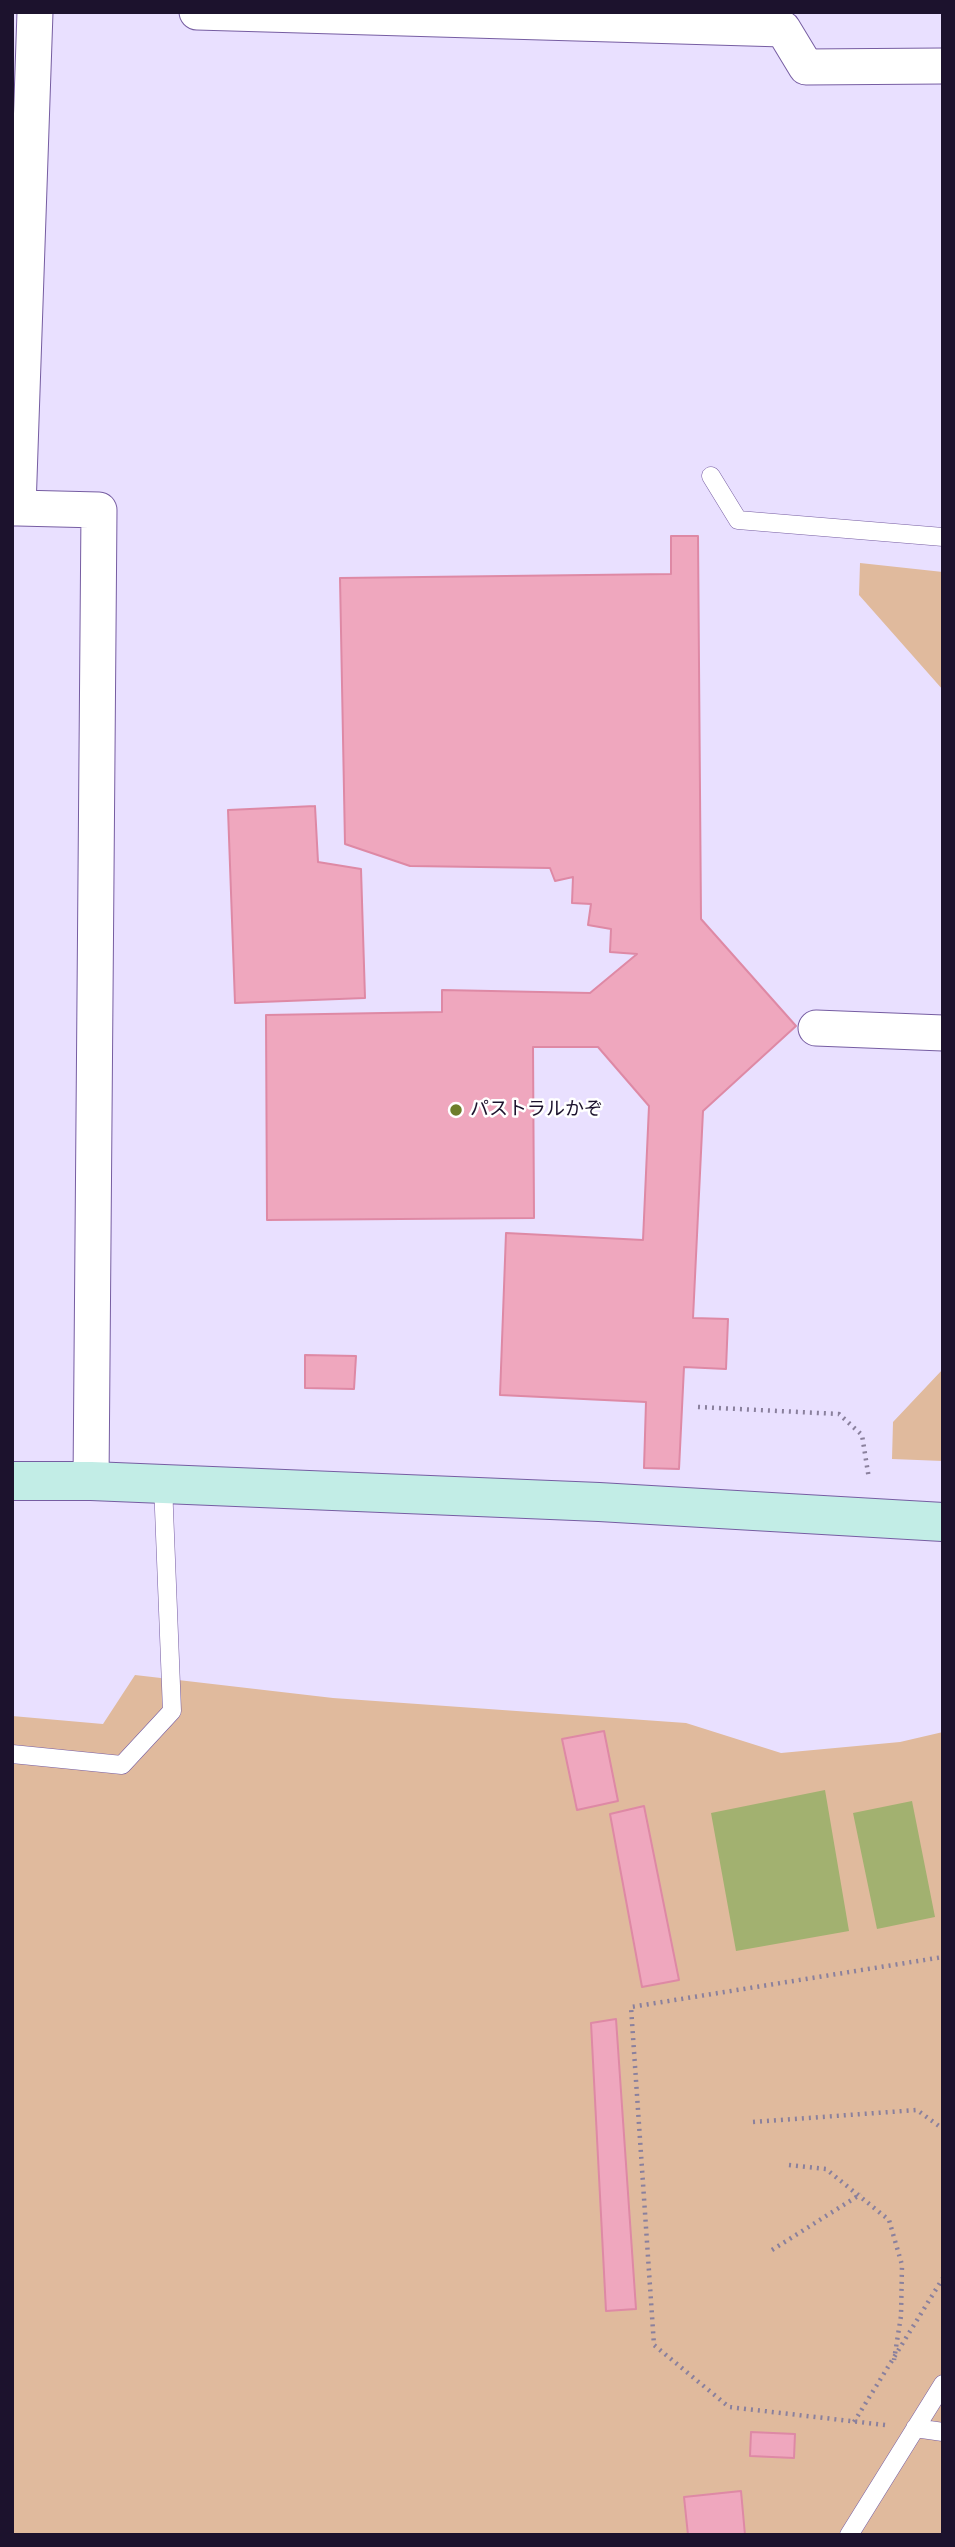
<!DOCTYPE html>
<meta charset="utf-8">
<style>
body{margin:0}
#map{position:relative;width:955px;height:2547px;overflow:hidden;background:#e9e0ff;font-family:"Fira Sans",sans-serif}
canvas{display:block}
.frame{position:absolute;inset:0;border:14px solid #1c122d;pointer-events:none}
</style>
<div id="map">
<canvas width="955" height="2547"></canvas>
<div class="frame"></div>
</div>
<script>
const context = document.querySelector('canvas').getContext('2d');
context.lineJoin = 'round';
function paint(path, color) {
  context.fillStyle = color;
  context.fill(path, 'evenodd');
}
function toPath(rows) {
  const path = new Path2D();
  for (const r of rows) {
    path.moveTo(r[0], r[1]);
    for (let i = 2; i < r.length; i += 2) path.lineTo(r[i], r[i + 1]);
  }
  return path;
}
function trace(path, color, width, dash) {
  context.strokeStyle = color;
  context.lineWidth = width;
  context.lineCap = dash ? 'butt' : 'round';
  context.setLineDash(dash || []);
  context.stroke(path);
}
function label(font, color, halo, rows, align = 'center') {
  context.font = font + ' "Fira Sans","Noto Sans JP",sans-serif';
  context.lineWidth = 5;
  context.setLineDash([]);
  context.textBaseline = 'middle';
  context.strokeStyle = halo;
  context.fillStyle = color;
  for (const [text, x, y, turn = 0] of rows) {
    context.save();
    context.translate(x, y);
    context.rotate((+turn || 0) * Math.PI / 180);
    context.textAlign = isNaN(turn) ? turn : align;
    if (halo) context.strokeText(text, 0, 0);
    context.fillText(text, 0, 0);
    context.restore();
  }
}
paint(toPath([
 [860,563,943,572,943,690,859,595],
 [943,1369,943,1461,892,1459,893,1422],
 [135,1675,333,1698,686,1723,781,1753,900,1742,943,1732,943,2535,12,2535,12,1716,103,1724]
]), '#e0ba9d');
paint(toPath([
 [825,1790,849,1931,736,1951,711,1813],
 [912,1801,935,1917,877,1929,853,1813]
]), '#a2b170');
const building = toPath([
 [671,536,698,536,701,919,796,1026,703,1111,693,1318,728,1319,726,1369,684,1367,679,1469,644,1468,646,1402,500,1395,506,1233,643,1240,649,1106,598,1047,533,1047,534,1218,267,1220,266,1015,442,1012,442,990,590,993,637,954,610,952,611,929,588,925,591,904,572,903,573,877,555,881,550,868,410,866,345,844,340,578,671,574,671,536],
 [315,806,318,862,361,869,365,998,235,1003,228,810,315,806],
 [305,1355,356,1356,354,1389,305,1388,305,1355],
 [604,1731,618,1801,577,1810,562,1739,604,1731],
 [644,1806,679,1980,642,1987,610,1814,644,1806],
 [616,2019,636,2309,606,2311,591,2023,616,2019],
 [751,2432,795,2434,794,2458,750,2456,751,2432],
 [741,2491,745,2535,688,2535,684,2497,741,2491]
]);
paint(building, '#efa7be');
trace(building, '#de89a5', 2);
const lane = toPath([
 [711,476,738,520,943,537],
 [12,1754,122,1765,172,1711,163,1484],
 [915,2428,943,2432],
 [849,2535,943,2384]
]);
const street = toPath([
 [197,12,783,29,806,67,943,66],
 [12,508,18,508,35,12],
 [18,508,99,510,91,1481],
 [816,1028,943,1033]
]);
const secondary = toPath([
 [12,1481,91,1481,599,1502,943,1522]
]);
trace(lane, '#765da2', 19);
trace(street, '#765da2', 37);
trace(secondary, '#765da2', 40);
trace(toPath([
 [698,1407,839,1414,862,1435,869,1479],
 [753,2122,917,2110,943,2129],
 [789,2165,826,2169,889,2220,902,2265,901,2316,894,2360],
 [772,2250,861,2194],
 [854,2422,943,2278],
 [885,2425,729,2407,654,2345,631,2007,943,1957]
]), '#8a809d', 4.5, [2, 5]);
trace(lane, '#fff', 18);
trace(street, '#fff', 35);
trace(secondary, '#c2ede6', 38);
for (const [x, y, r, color] of [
 [456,1110,7,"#6d7d2b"]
]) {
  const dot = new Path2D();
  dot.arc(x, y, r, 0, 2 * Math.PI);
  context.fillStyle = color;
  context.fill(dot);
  trace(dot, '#fff', 2.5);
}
label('19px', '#1c122d', '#fff', [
 ["パストラルかぞ",470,1110]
], 'left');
</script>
